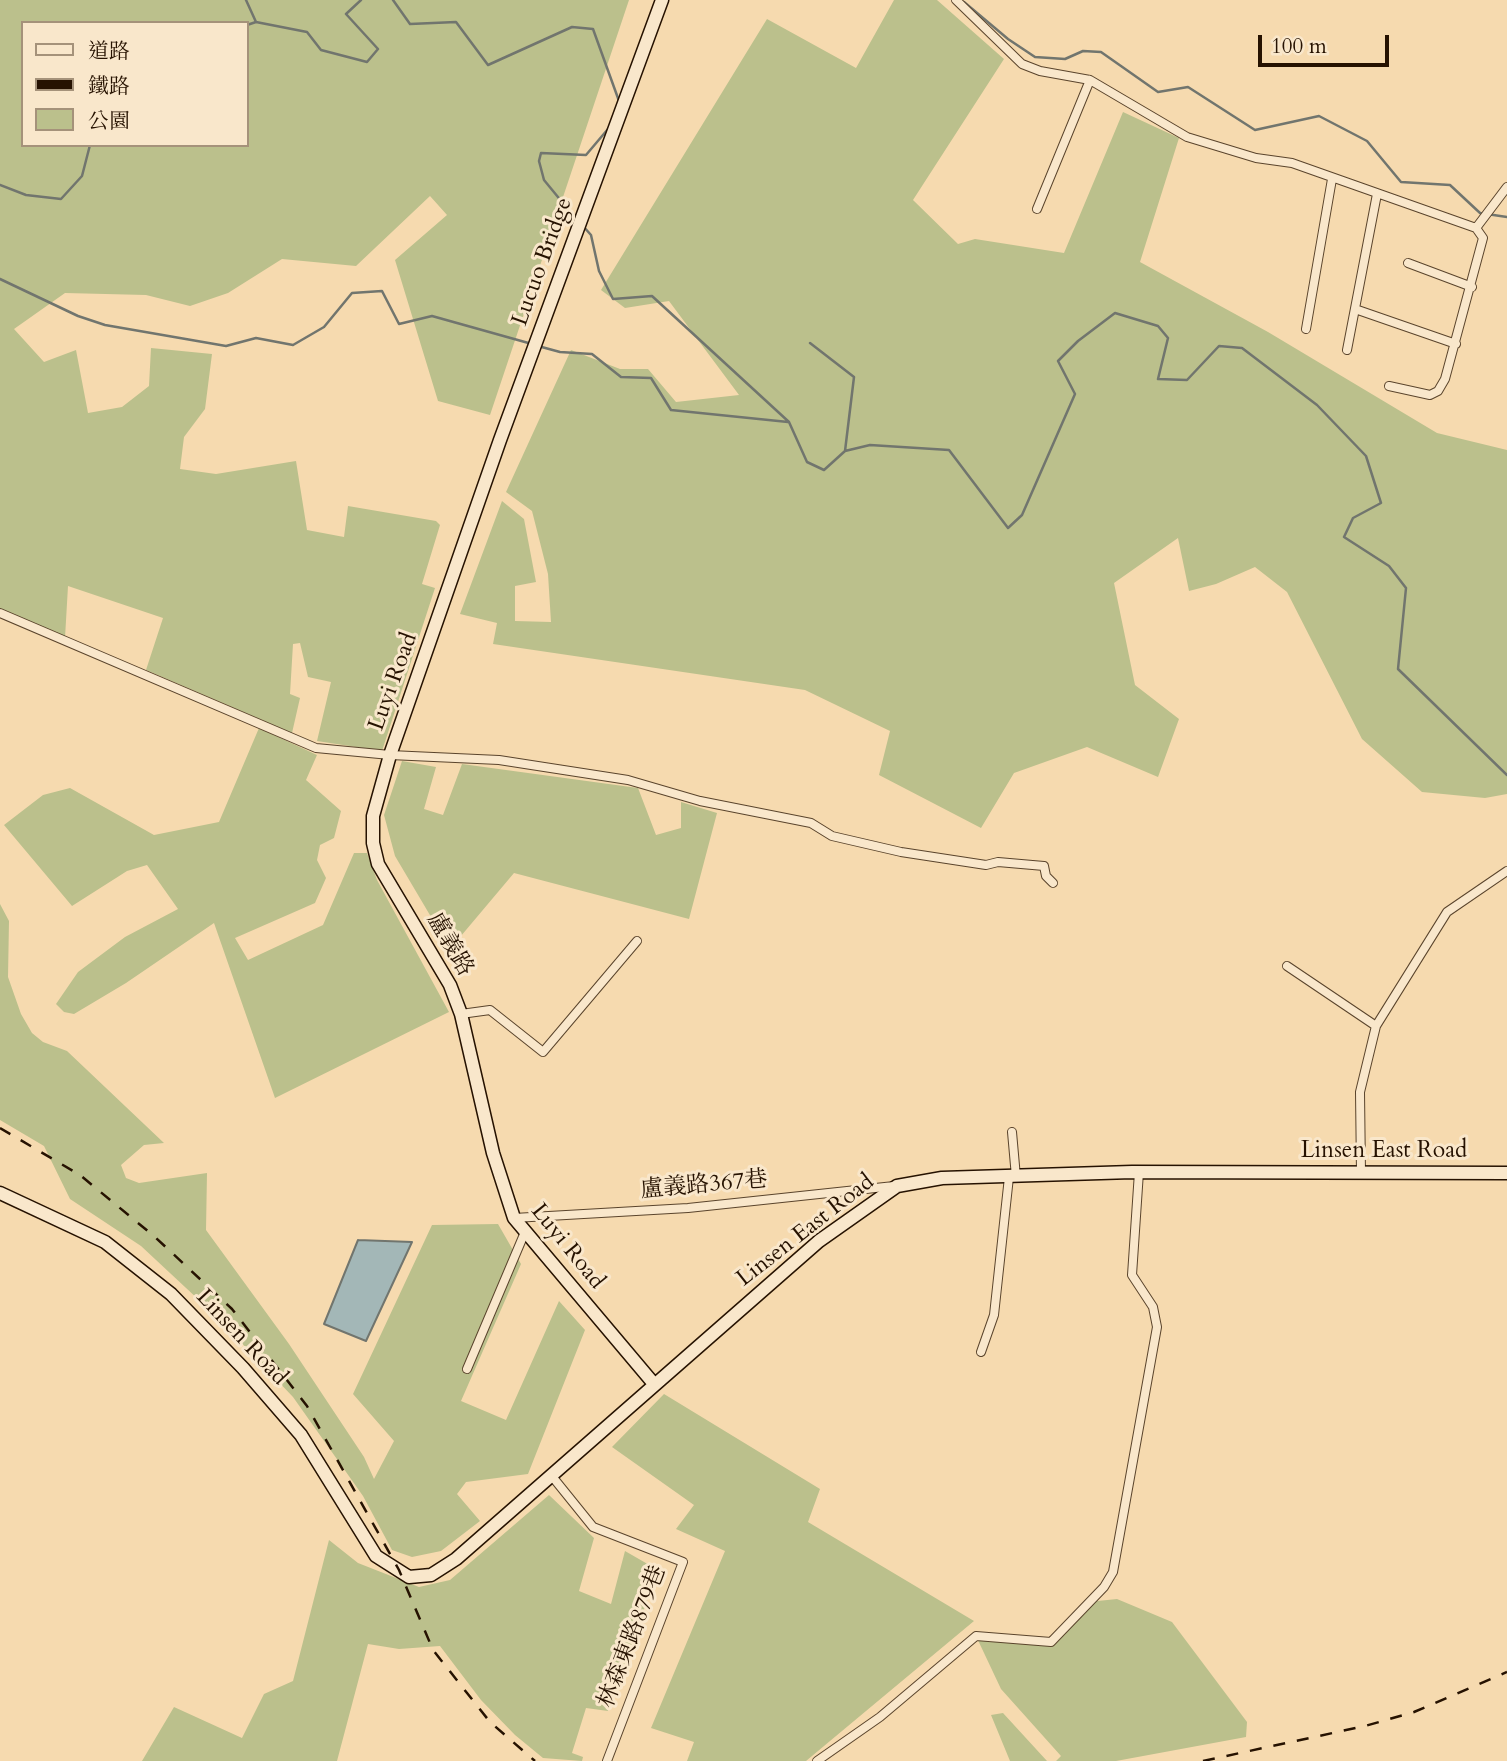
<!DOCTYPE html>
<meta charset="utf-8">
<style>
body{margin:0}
#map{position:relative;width:1507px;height:1761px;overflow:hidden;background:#f6daaf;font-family:Cardo,"Noto Serif TC",serif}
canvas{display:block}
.legend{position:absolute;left:21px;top:21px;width:228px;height:126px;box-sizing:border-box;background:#f9e7cb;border:2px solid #a5927a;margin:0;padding:9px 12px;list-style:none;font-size:21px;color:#261201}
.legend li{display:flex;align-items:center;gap:14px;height:35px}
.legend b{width:35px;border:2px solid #a5927a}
.scale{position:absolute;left:1258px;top:35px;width:131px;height:32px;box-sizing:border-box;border:4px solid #261201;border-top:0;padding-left:9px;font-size:21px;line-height:24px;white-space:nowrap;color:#261201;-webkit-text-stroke:5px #f9e7cb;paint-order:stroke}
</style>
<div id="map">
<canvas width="1507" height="1761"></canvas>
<ul class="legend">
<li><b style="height:9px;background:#f9e7cb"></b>道路</li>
<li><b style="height:9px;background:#261201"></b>鐵路</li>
<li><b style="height:19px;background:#bbc08c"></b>公園</li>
</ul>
<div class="scale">100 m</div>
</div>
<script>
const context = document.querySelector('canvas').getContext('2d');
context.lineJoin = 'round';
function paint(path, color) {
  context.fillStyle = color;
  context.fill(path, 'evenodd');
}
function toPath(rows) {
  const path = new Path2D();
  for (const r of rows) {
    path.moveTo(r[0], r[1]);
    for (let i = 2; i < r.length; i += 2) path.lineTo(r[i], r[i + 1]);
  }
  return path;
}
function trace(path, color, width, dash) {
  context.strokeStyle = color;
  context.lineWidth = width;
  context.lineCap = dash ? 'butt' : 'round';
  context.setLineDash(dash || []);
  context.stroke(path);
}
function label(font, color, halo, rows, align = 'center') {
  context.font = font + ' Cardo,"Noto Serif TC",serif';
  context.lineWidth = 6;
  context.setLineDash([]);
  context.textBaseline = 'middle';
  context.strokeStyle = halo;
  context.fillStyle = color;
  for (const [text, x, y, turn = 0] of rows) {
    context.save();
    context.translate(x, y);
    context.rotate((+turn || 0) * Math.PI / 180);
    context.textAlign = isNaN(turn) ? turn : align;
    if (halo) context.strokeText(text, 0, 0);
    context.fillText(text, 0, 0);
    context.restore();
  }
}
paint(toPath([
 [0,0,629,0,490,415,438,401,395,260,447,215,430,196,356,266,282,259,228,293,190,306,146,295,65,293,14,329,44,362,76,350,88,413,122,407,149,386,151,348,212,354,205,409,184,437,180,469,216,474,296,461,307,530,344,537,348,506,436,521,440,525,422,584,435,588,382,751,317,741,331,682,308,677,300,643,293,644,290,694,300,698,292,733,146,670,163,618,68,586,65,638,0,609],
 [23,23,247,23,247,145,23,145],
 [894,0,937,0,1004,59,913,200,958,244,975,239,1064,253,1123,112,1179,138,1140,262,1268,332,1437,433,1507,450,1507,794,1485,798,1422,792,1362,739,1287,592,1255,567,1216,584,1189,591,1178,538,1114,583,1135,685,1179,719,1158,777,1087,747,1014,773,981,828,879,775,890,731,805,690,493,644,497,623,460,614,502,501,524,519,536,582,515,586,515,621,551,622,548,574,532,511,506,492,571,350,620,369,648,369,676,402,739,395,669,301,625,308,601,290,767,19,856,68],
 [259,728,317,755,306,780,341,811,334,838,320,845,317,860,326,878,315,903,235,938,248,960,323,925,354,853,367,853,377,880,449,1012,275,1098,214,923,126,983,74,1014,64,1012,56,1004,78,972,125,937,178,909,147,865,127,871,72,906,4,825,43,795,70,788,154,835,219,822],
 [402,761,436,767,424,809,443,815,462,764,638,788,656,835,681,828,681,802,717,813,689,919,514,873,450,949,395,856,384,815],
 [0,904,9,921,8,977,21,1014,32,1033,43,1042,67,1051,164,1143,144,1145,121,1165,126,1178,139,1183,207,1173,206,1230,289,1344,364,1457,374,1479,394,1441,353,1394,432,1225,498,1224,521,1264,461,1401,506,1420,559,1301,585,1330,528,1474,466,1482,457,1494,480,1521,441,1551,412,1557,392,1550,363,1496,293,1397,215,1315,141,1246,70,1199,44,1146,0,1120],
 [664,1394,820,1489,808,1522,974,1621,806,1761,687,1761,694,1742,651,1728,725,1551,676,1529,694,1505,612,1447],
 [549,1495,594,1538,579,1591,611,1604,625,1551,658,1570,608,1711,586,1708,572,1753,583,1757,582,1761,543,1758,515,1735,481,1700,440,1646,399,1649,368,1644,337,1761,142,1761,174,1707,242,1738,264,1694,293,1681,329,1540,358,1563,419,1587,450,1580],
 [1117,1599,1172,1622,1247,1722,1246,1737,1116,1761,1056,1761,1061,1756,1001,1689,976,1636,1051,1642,1088,1602],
 [1003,1713,1047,1761,1010,1761,991,1715]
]), '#bbc08c');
const water = toPath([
 [358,1240,412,1242,366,1341,324,1324,358,1240]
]);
paint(water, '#a3b7b7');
trace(water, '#71756e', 2);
trace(toPath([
 [246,0,256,22,307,32,321,50,367,62,378,49,346,14,361,0],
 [393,0,410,24,456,22,488,65,572,27,593,29,619,101],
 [964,2,1008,39,1035,57,1065,59,1083,51,1101,52,1158,92,1188,87,1255,130,1319,116,1367,141,1401,182,1450,185,1480,213,1507,217],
 [247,25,256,22],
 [247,68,247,82],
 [0,185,26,195,61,199,82,176,90,145],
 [576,219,544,180,539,161,541,153,586,155,608,129],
 [583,226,591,235,599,271,613,299,652,296,789,422,807,462,824,470,845,451,870,445,949,450,1008,528,1022,515,1075,394,1058,361,1078,341,1115,313,1158,326,1168,338,1158,379,1187,380,1219,346,1242,348,1317,405,1366,456,1381,503,1353,518,1344,537,1389,566,1406,588,1398,669,1507,775],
 [0,279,78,316,105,325,226,346,256,338,293,345,324,327,352,293,382,291,399,324,432,316,532,344],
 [810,343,854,377,845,451],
 [538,346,560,352,592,354,621,377,651,378,671,410,788,422]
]), '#71756e', 2.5);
const street = toPath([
 [956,0,1022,64,1040,71,1090,80,1187,137,1256,158,1292,163,1476,228,1507,187],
 [1037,209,1090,80],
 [1408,263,1472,287],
 [1355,309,1456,344],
 [1306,329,1332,179],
 [1347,350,1377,194],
 [1389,386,1430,395,1438,391,1445,379,1483,238,1476,228],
 [0,613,316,748,390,755,499,760,628,780,700,801,811,823,832,836,901,852,986,865,998,862,1044,866,1046,876,1053,883],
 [1287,966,1376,1026],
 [461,1014,490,1010,543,1052,637,941],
 [1012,1132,1016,1177],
 [1361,1173,1360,1092,1376,1026,1447,912,1507,871],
 [514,1218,688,1208,894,1186],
 [981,1352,994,1315,1009,1177],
 [467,1369,525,1232],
 [551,1475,593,1527,683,1562,607,1761],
 [817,1761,880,1717,976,1636,1051,1642,1104,1587,1113,1572,1157,1327,1153,1307,1132,1275,1139,1172]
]);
const secondary = toPath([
 [0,1193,105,1242,171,1294,243,1368,301,1435,376,1556,409,1577,431,1575,456,1559,819,1241,897,1186,942,1178,1132,1172,1507,1173],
 [654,1384,514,1218,493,1153,461,1014,450,985,378,864,373,843,373,816,390,755,500,440,662,0]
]);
trace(street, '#5a442c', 10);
trace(secondary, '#261201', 15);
trace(street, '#f9e7cb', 8);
trace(secondary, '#f9e7cb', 12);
trace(toPath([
 [0,1128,80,1175,155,1237,232,1309,307,1406,399,1570,433,1650,490,1722,535,1761],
 [1203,1761,1365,1726,1414,1712,1507,1672]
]), '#261201', 2.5, [12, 12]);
label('23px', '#261201', '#f9e7cb', [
 ["Lucuo Bridge",543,262,-70],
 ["Luyi Road",394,682,-70],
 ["盧義路",449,945,60],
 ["Linsen East Road",1384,1152],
 ["盧義路367巷",704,1186,-5],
 ["Linsen East Road",806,1231,-38],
 ["Luyi Road",567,1247,51],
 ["Linsen Road",241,1338,47],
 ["林森東路879巷",633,1637,-69]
]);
</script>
